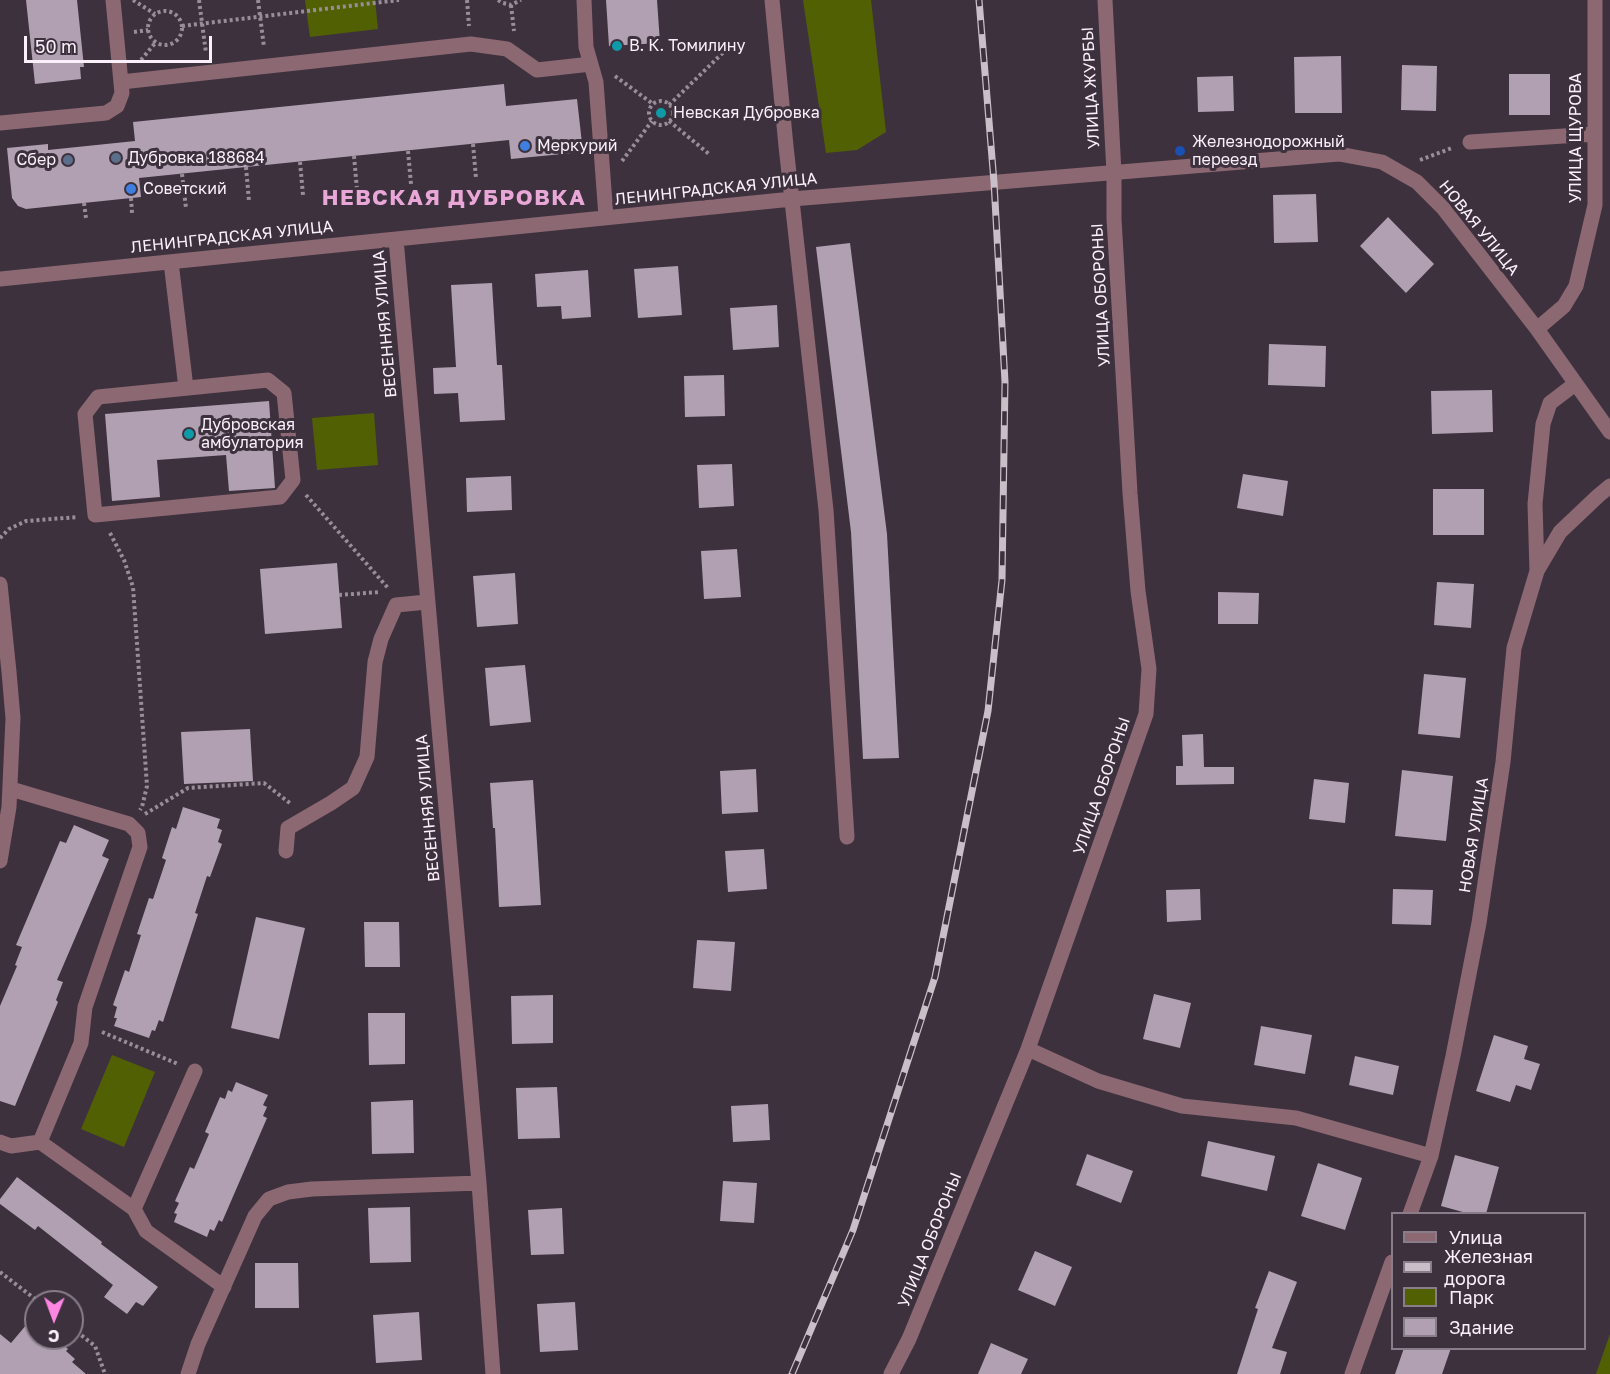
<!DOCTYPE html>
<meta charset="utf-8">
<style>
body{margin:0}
#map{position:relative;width:1610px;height:1374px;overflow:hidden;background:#3e313e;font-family:"Golos Text",sans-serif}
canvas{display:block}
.legend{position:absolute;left:1391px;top:1212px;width:195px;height:138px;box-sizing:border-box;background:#3e313e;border:2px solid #897d89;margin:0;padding:8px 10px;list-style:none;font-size:18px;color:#f9f0f9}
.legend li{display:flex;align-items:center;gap:12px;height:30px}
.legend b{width:30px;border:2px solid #897d89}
.north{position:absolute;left:24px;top:1290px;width:60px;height:60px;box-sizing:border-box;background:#3e313e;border:2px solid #897d89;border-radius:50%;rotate:181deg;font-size:16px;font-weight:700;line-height:24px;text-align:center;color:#f9f0f9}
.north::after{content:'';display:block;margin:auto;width:21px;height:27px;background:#fd86e3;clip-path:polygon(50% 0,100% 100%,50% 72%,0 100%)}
.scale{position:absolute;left:24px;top:36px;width:188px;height:27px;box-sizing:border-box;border:3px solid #f9f0f9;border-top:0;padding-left:8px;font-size:18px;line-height:21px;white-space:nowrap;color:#f9f0f9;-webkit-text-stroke:4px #3e313e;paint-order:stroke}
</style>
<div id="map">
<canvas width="1610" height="1374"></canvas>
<ul class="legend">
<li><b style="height:8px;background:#8c6872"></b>Улица</li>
<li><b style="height:8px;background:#c9bfc9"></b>Железная дорога</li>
<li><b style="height:16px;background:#526004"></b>Парк</li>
<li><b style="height:16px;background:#b0a0b1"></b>Здание</li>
</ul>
<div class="north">С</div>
<div class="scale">50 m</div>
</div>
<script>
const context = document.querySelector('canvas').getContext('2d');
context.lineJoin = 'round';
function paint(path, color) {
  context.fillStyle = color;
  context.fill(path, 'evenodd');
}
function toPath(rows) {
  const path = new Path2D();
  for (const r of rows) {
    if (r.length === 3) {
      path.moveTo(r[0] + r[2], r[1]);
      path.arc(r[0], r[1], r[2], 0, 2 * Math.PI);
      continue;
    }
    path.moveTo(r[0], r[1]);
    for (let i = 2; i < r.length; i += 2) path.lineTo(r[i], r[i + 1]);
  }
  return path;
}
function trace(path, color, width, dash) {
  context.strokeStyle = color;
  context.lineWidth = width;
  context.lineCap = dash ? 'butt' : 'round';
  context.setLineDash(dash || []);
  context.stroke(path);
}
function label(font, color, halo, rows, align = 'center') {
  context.font = font + ' "Golos Text",sans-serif';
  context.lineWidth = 6;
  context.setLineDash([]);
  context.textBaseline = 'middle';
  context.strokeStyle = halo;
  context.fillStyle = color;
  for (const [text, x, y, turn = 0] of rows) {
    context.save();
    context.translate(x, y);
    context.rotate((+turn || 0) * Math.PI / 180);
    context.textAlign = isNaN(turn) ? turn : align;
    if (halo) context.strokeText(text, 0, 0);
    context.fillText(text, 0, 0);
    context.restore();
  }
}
paint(toPath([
 [305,0,375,0,378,29,310,37],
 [803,0,871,0,886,132,857,150,826,153],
 [374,413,378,465,317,470,312,418],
 [112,1055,155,1072,124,1147,81,1129],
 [1610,1334,1610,1374,1596,1374]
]), '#526004');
paint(toPath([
 [26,0,77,0,84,67,80,67,81,79,35,84],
 [606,0,657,0,660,43,609,46],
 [1341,56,1342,113,1295,113,1294,57],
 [1402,65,1437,66,1436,111,1401,110],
 [1509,74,1550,74,1550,115,1509,115],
 [1233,76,1234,111,1198,112,1197,77],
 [504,84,506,106,577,99,583,152,511,159,509,140,139,178,141,197,26,209,18,206,12,198,7,148,48,144,48,150,135,141,133,122],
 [1316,194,1318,242,1274,243,1273,195],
 [1388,217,1434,264,1406,293,1360,246],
 [850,243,887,534,899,758,863,759,851,532,816,247],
 [678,266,682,315,638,318,634,269],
 [588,270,591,317,562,319,561,306,537,307,535,274],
 [492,283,497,365,502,365,505,420,460,422,458,393,434,394,433,368,456,367,451,285],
 [777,305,779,347,733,350,730,308],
 [1269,344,1326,346,1325,387,1268,385],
 [724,375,725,416,685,417,684,376],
 [1492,390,1493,432,1432,434,1431,391],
 [269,401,275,488,229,491,226,455,157,460,160,497,112,501,105,414],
 [732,464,734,506,699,508,697,465],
 [1243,474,1288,481,1283,516,1237,508],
 [511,476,512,510,467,512,466,478],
 [1433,489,1484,489,1484,535,1433,535],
 [737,549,741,597,704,599,701,551],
 [337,563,342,628,265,634,260,569],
 [515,573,518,624,477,627,473,576],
 [1437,582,1474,584,1471,628,1434,625],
 [1218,592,1259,593,1258,624,1218,624],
 [525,665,531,722,490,726,485,668],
 [1424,674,1466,678,1460,738,1418,734],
 [250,729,253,781,184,784,181,732],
 [1203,734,1204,767,1234,767,1234,784,1176,785,1176,766,1183,766,1182,735],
 [756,769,758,812,722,814,720,771],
 [1402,770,1453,776,1446,841,1395,836],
 [1314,779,1349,783,1345,823,1309,819],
 [533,780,541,905,499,907,495,828,493,828,490,783],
 [183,807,220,819,217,828,222,830,218,842,222,844,210,877,207,876,195,913,198,914,163,1022,159,1020,155,1031,152,1030,149,1038,114,1026,117,1018,114,1018,117,1007,113,1005,125,970,129,972,141,935,137,934,149,898,153,899,166,860,162,858,172,827,176,829],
 [74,825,109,840,102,856,109,859,57,980,63,982,56,1000,58,1002,15,1106,0,1101,0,1006,17,966,15,965,22,947,16,945,60,841,66,843],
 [764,849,767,889,728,892,725,851],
 [1200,889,1201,920,1167,922,1166,890],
 [1393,889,1433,890,1431,925,1392,924],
 [256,917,305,928,279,1039,231,1028],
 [364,922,399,922,400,967,365,967],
 [697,940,735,942,731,991,693,988],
 [1154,994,1191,1003,1180,1048,1143,1039],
 [553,995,553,1043,512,1044,511,996],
 [368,1013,405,1013,405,1064,369,1065],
 [1261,1026,1312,1035,1305,1074,1254,1065],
 [1494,1035,1528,1046,1524,1059,1540,1064,1531,1090,1516,1085,1510,1102,1476,1091],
 [1355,1056,1399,1066,1393,1095,1349,1085],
 [236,1082,268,1095,263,1105,267,1107,263,1116,267,1118,222,1222,219,1220,214,1231,210,1229,207,1237,174,1222,177,1214,174,1213,179,1203,175,1201,190,1167,194,1169,209,1134,205,1132,220,1097,225,1099,228,1090,232,1092],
 [557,1087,560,1138,518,1139,516,1088],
 [413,1100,414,1153,372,1154,371,1102],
 [768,1104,770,1140,733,1142,731,1106],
 [1208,1141,1275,1156,1267,1191,1201,1176],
 [1087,1154,1133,1171,1121,1203,1076,1185],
 [1455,1155,1499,1167,1486,1214,1470,1214,1441,1206],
 [1318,1163,1362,1178,1345,1230,1301,1216],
 [17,1177,70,1217,102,1242,101,1244,158,1287,143,1306,136,1302,127,1314,104,1297,113,1285,38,1226,35,1230,0,1204,0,1199],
 [723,1181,757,1183,754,1223,720,1221],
 [410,1207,411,1262,370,1263,368,1208],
 [562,1208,564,1254,531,1255,528,1210],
 [1035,1251,1072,1267,1055,1306,1018,1290],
 [255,1263,298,1263,299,1308,255,1308],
 [1269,1271,1297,1282,1272,1348,1287,1352,1280,1374,1237,1374,1258,1309,1255,1308],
 [575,1302,578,1350,540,1352,537,1304],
 [419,1312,422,1360,376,1363,373,1315],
 [27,1324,36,1331,36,1338,55,1338,68,1349,66,1351,75,1359,72,1362,86,1374,0,1374,0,1334,11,1343],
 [991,1343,1028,1359,1021,1374,978,1374],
 [1404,1348,1451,1348,1442,1374,1395,1374]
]), '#b0a0b1');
trace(toPath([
 [133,0,155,14],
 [199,0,206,53],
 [258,0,264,47],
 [467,0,469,26],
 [498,0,503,3,511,5,521,0],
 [511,5,514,31],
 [165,28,17],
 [182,26,399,0],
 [134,32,148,30],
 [141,60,156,42],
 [615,76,653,104],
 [661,113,12],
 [669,105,735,41],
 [669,121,709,154],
 [473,144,476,178],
 [408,151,411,184],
 [354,156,357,190],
 [1420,160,1452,148],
 [622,161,652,121],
 [300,162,303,195],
 [246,167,249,201],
 [182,174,186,208],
 [131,198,132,213],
 [84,203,86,218],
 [306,495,388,588],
 [110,533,124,560,133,587,147,786,142,807,140,810],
 [0,538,9,529,26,521,78,517],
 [339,595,380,592],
 [145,814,188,788,264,783,291,804],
 [102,1032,178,1064],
 [0,1272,39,1302],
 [72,1328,95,1346,105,1374]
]), '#988d98', 4, [3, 3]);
trace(toPath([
 [584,0,586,47,596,82,606,217],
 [772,0,786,146,826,510,847,837],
 [121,82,471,44,507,49,537,70,591,64],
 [0,123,106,113,117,106,122,93,113,0],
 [1470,142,1595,134],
 [396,239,479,1183,493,1374],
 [171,262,186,388],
 [0,279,792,199,1339,154,1382,162,1417,182,1443,208,1537,329,1610,432],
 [1537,329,1564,306,1576,286,1595,205,1595,0],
 [268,380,284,393,293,480,280,497,95,515,85,414,98,397,268,380],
 [1537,571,1535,504,1543,424,1550,403,1575,384],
 [0,584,9,672,13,718,9,807,0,861],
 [11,789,129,824,138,833,140,847,85,1007,81,1043,40,1142],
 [286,851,288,828,331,803,353,788,367,757,375,662,381,639,396,605,427,602],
 [1028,1049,1098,1081,1182,1106,1296,1118,1431,1156],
 [0,1142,11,1146,40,1142,134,1209,146,1231,224,1287],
 [134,1209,195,1071],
 [1410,1214,1431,1156,1453,1056,1479,923,1503,762,1514,648,1537,571,1560,532,1598,496,1610,486],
 [188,1374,198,1344,255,1216,269,1199,288,1192,312,1189,479,1183],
 [891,1374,909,1339,1028,1049,1146,714,1149,669,1138,591,1130,493,1114,219,1114,173,1105,0],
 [1352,1374,1392,1262]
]), '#8c6872', 15);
const rail = toPath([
 [792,1374,853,1230,935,977,988,711,1002,580,1005,382,994,182,979,0]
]);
trace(rail, '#c9bfc9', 7);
trace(rail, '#3e313e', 4.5, [14]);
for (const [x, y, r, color] of [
 [617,46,6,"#0f9aa8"],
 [661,113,6,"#0f9aa8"],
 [525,146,6,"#3f7fe0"],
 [1180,151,6,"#1a4fb4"],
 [116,158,6,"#5c6f8a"],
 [68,160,6,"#5c6f8a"],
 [131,189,6,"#3f7fe0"],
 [189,434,6,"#0f9aa8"]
]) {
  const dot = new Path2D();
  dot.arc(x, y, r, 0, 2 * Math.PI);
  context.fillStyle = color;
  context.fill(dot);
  trace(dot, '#3e313e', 2);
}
label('16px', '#f9f0f9', '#3e313e', [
 ["В. К. Томилину",629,46],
 ["Невская Дубровка",673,113],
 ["Железнодорожный",1192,142],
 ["переезд",1192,160],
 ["Меркурий",537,146],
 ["Дубровка 188684",128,158],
 ["Сбер",56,160,"right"],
 ["Советский",143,189],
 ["Дубровская",201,425],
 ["амбулатория",201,443]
], 'left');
label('16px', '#f9f0f9', '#3e313e', [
 ["УЛИЦА ЖУРБЫ",1091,88,-93],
 ["УЛИЦА ЩУРОВА",1576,138,-90],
 ["ЛЕНИНГРАДСКАЯ УЛИЦА",716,189,-6],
 ["НОВАЯ УЛИЦА",1479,228,51],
 ["ЛЕНИНГРАДСКАЯ УЛИЦА",232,237,-6],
 ["УЛИЦА ОБОРОНЫ",1101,295,-93],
 ["ВЕСЕННЯЯ УЛИЦА",385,324,-95],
 ["УЛИЦА ОБОРОНЫ",1102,786,-71],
 ["ВЕСЕННЯЯ УЛИЦА",428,808,-95],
 ["НОВАЯ УЛИЦА",1474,835,-81],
 ["УЛИЦА ОБОРОНЫ",930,1240,-68]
]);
context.letterSpacing = '1.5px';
label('bold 22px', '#e9a7d8', '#3e313e', [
 ["НЕВСКАЯ ДУБРОВКА",454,198]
]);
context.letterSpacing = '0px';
</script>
